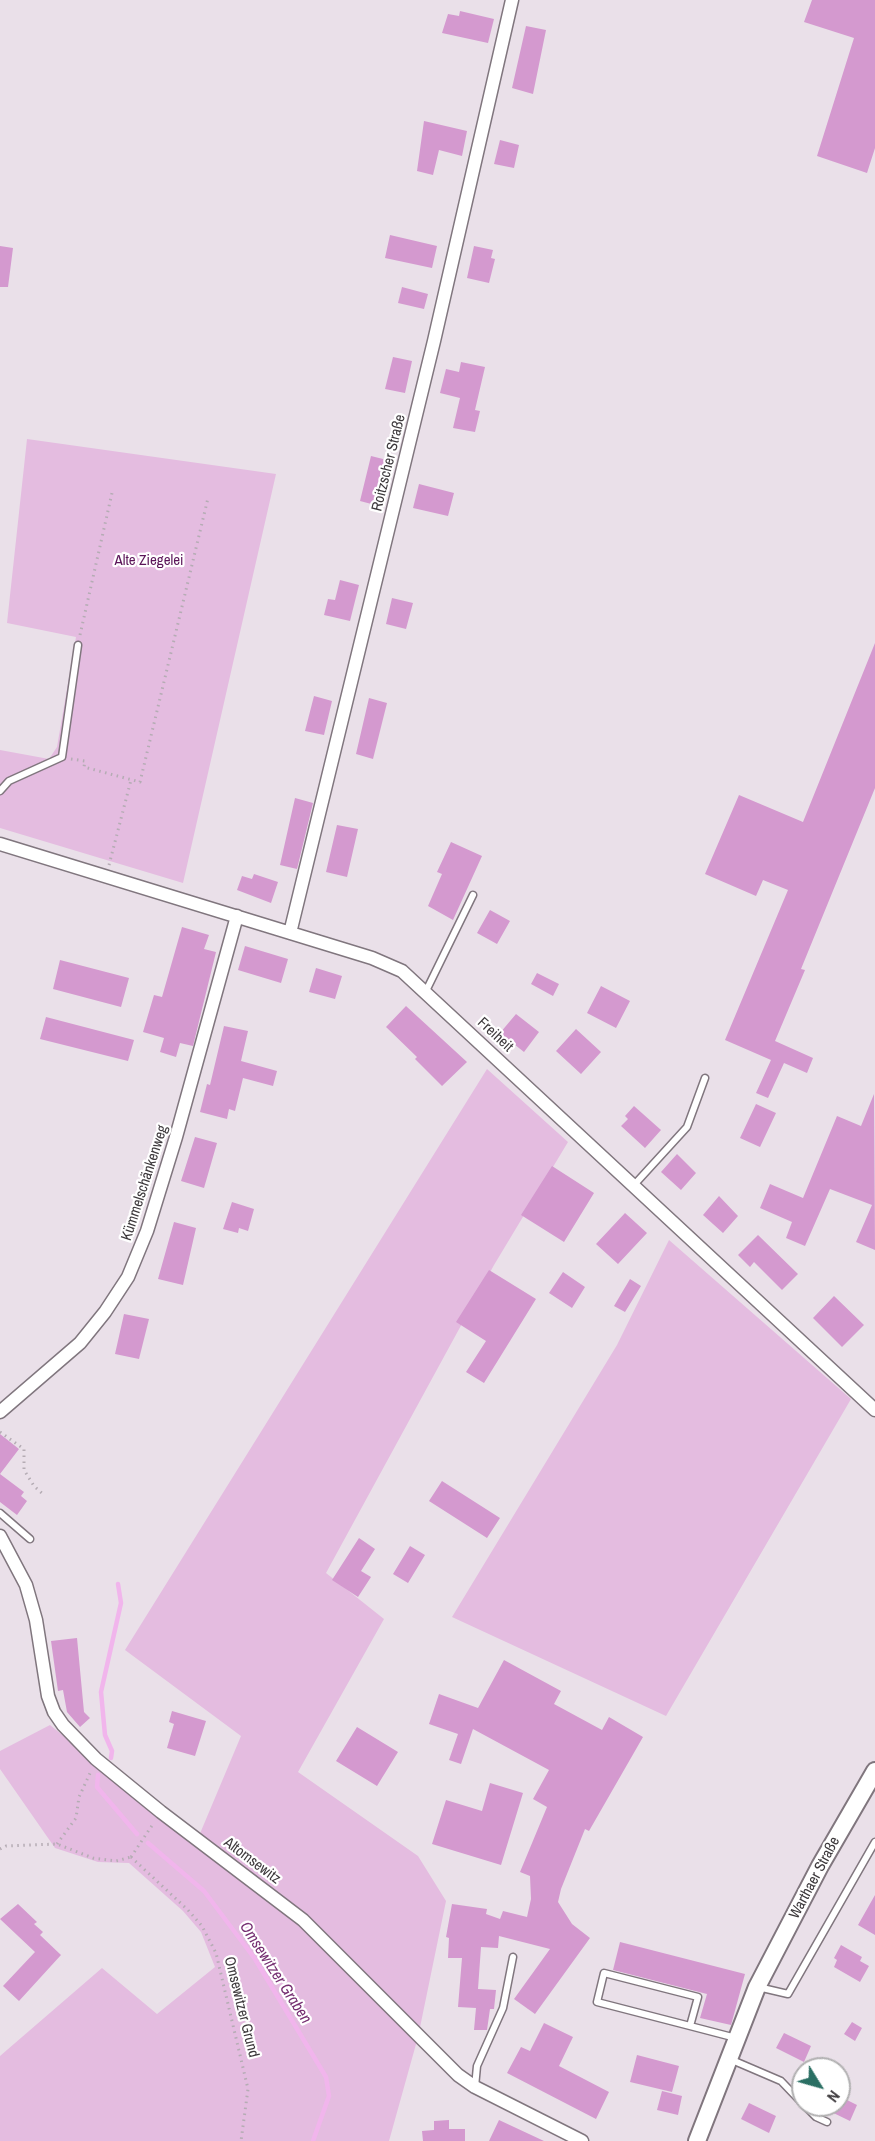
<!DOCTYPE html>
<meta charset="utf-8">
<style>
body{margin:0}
#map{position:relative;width:875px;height:2141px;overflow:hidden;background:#eae0e9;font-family:"Archivo Narrow",sans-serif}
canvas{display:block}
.north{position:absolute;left:791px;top:2057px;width:60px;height:60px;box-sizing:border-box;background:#fff;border:2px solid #b1b0b1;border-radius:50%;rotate:127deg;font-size:16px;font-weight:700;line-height:24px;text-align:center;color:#3d393c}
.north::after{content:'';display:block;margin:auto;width:21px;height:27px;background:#2a6f63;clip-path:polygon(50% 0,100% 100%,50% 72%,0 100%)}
</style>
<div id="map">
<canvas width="875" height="2141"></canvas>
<div class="north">N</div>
</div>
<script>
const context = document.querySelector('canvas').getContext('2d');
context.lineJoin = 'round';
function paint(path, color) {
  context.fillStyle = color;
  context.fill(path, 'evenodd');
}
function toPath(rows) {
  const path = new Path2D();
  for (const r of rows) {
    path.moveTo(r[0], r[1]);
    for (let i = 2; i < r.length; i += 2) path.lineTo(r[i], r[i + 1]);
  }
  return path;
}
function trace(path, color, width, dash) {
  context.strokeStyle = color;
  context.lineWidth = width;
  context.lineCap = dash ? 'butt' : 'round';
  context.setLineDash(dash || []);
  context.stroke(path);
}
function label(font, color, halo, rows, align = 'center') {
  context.font = font + ' "Archivo Narrow",sans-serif';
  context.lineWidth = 4.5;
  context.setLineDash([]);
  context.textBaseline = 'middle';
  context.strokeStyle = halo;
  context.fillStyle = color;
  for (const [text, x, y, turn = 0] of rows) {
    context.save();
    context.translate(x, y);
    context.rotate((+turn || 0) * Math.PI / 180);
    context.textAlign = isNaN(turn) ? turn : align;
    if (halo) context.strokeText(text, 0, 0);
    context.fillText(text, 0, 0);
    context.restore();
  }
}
paint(toPath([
 [27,439,276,474,183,883,0,828,0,750,49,759,57,747,76,637,7,623],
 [487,1069,568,1142,494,1265,326,1573,384,1619,298,1772,418,1856,446,1901,418,2037,389,2141,0,2141,0,2056,102,1968,157,2014,215,1967,201,1932,183,1911,129,1863,98,1862,55,1848,0,1769,0,1751,50,1725,196,1843,241,1736,125,1650],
 [669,1240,851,1399,666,1716,452,1617,617,1345]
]), '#e4bce0');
trace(toPath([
 [111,1758,112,1751,105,1735,101,1692,121,1603,118,1584],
 [98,1775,97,1787,137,1834],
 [148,1843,204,1891,255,1959,326,2077,329,2096,313,2141]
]), '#f1b5ec', 4.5);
paint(toPath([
 [812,0,875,0,875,148,867,173,817,156,854,38,804,22],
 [460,11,494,19,488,43,442,33,448,14,459,16],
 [526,26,546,30,533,94,512,88],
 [424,121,467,131,462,156,439,150,433,175,417,171],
 [500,140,519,145,514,168,494,164],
 [390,235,437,246,432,268,385,258],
 [0,246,13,248,8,287,0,287],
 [474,246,493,250,491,258,495,259,489,283,467,278],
 [402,287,428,294,424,309,398,303],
 [393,357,412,361,405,393,385,389],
 [461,362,485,367,475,410,480,411,475,432,453,428,460,398,440,393,446,369,459,372],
 [371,456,391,461,379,506,360,501],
 [419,484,454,493,448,516,413,508],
 [340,580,359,585,350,621,324,615,328,599,335,600],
 [392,598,413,603,406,629,386,624],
 [875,643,875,788,801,969,805,970,775,1041,813,1058,807,1073,784,1063,768,1098,756,1093,771,1060,725,1040,788,890,763,880,756,896,705,874,739,795,803,822],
 [314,696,332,701,324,735,305,731],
 [369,698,387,703,373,759,356,754],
 [295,798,313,803,297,869,280,865],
 [337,825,358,829,347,877,326,872],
 [451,842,482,856,453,920,428,906,442,874,437,872],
 [254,874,278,882,271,903,237,890,242,876,252,879],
 [490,910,510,921,497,944,477,933],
 [182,927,209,935,204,949,216,952,193,1046,180,1043,176,1057,160,1052,164,1038,143,1032,154,995,162,997],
 [245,946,288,959,281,983,238,970],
 [60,960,129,978,121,1007,53,989],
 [316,968,342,976,335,999,309,992],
 [537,973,559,984,553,996,531,984],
 [601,986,630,1001,616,1028,587,1013],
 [406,1006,467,1062,442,1086,415,1059,417,1057,386,1027],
 [516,1014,539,1032,524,1052,500,1033],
 [46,1017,134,1040,128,1061,40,1039],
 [224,1026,248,1031,241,1061,277,1071,273,1086,243,1078,235,1111,229,1109,227,1119,200,1112,207,1084,210,1085],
 [576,1029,601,1052,581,1074,556,1051],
 [874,1094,875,1250,856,1242,872,1205,830,1189,805,1246,786,1238,792,1222,760,1208,770,1184,803,1198,837,1116,861,1126],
 [756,1104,776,1113,760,1147,740,1138],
 [634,1106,661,1130,645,1148,621,1126,628,1119,625,1116],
 [195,1137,217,1143,204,1188,181,1181],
 [677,1154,696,1173,681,1190,661,1172],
 [552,1166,594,1193,564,1242,521,1215],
 [719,1196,738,1216,723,1233,703,1215],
 [232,1202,254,1209,248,1231,239,1228,238,1233,223,1229],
 [625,1213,647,1233,618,1264,596,1244],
 [174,1222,196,1228,183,1285,158,1279],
 [758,1235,798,1274,782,1290,754,1262,750,1267,738,1255],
 [489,1270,536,1299,484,1383,466,1372,486,1341,456,1322],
 [563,1272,585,1287,572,1308,549,1293],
 [630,1279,641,1286,625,1312,614,1306],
 [834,1296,864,1325,842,1347,813,1318],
 [124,1314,149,1319,139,1359,115,1354],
 [0,1434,19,1449,0,1474,24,1492,21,1496,27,1501,17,1515,0,1502],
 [442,1481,500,1518,487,1538,429,1501],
 [359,1538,375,1549,361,1571,371,1577,358,1597,332,1580],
 [410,1546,425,1555,408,1583,393,1574],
 [77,1638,84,1712,90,1718,80,1727,67,1712,63,1690,58,1691,51,1641],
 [504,1660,561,1691,554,1704,602,1730,609,1717,643,1737,589,1831,585,1829,561,1889,558,1902,572,1924,590,1938,535,2014,514,1999,550,1949,499,1936,498,1948,481,1947,478,1989,496,1990,494,2009,490,2009,487,2030,474,2030,476,2008,458,2007,462,1958,448,1958,449,1938,446,1937,452,1904,487,1909,486,1914,500,1919,503,1911,527,1917,531,1899,530,1876,520,1872,547,1807,533,1799,549,1770,473,1729,461,1764,449,1760,458,1734,429,1724,439,1694,478,1708],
 [172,1711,206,1721,195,1756,167,1748,174,1724,169,1722],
 [357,1727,398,1752,377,1786,336,1761],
 [490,1783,523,1793,501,1865,432,1844,446,1800,482,1811],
 [875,1895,875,1935,858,1925],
 [18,1904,37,1922,34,1924,43,1932,40,1935,61,1955,19,2001,3,1986,35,1952,0,1919],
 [620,1942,745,1974,731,2025,700,2018,707,1994,613,1970],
 [841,1945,862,1957,860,1961,869,1966,860,1982,834,1967,837,1960,834,1958],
 [852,2022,862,2028,855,2041,844,2034],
 [544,2023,573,2037,559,2066,609,2092,596,2119,507,2073,521,2047,530,2051],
 [784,2033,811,2046,804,2062,776,2048],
 [637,2055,679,2066,672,2092,630,2082],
 [662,2091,682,2096,678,2115,657,2110],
 [839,2096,857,2105,850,2121,817,2105,839,2105],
 [749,2103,776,2116,769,2133,741,2119],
 [449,2120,449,2129,465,2129,465,2141,423,2141,422,2131,434,2130,434,2121],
 [499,2120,544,2141,489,2141]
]), '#d499cf');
const service = toPath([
 [0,791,9,781,62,757,78,645],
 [426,991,473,895],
 [634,1185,687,1127,705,1078],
 [0,1513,30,1539],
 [758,1987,788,1994,875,1842],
 [690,2026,597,2002,604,1973,698,1997,690,2026,736,2038],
 [732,2060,781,2081,803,2104],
 [475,2087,477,2066,503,2008,513,1957],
 [804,2105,816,2117,827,2122]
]);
const minor = toPath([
 [0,844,372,958,402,971,875,1410],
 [290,933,434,341,512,0],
 [0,1412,80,1343,105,1312,128,1277,147,1231,176,1137,237,916],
 [0,1536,26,1585,36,1620,48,1696,54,1712,63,1725,96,1759,161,1812,303,1920,458,2075,475,2087,582,2141]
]);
const tertiary = toPath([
 [697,2141,757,1987,820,1866,875,1771]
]);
trace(service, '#80767e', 9);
trace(minor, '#80767e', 15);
trace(tertiary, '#80767e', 20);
trace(toPath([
 [80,635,112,493],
 [71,759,85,761,84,767,140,782,208,498],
 [109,865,131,780],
 [0,1432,24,1449,24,1470,34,1486,44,1495],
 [57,1844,76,1818,79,1797,91,1771],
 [0,1849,6,1846,57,1844,93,1858,116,1861,131,1857],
 [131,1857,188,1910,202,1926,216,1953,248,2089,241,2141],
 [131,1857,153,1824]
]), '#b5acb4', 3, [1.5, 4.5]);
trace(service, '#fff', 6);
trace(minor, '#fff', 12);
trace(tertiary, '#fff', 16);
label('15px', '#3d393c', '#fff', [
 ["Roitzscher Straße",389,463,-76],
 ["Freiheit",495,1035,43],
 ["Kümmelschänkenweg",145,1183,-72],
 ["Altomsewitz",252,1861,37],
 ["Warthaer Straße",815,1878,-62],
 ["Omsewitzer Grund",241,2007,76]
]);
label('15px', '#5b1559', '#fff', [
 ["Alte Ziegelei",149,561]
]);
label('italic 16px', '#763072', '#fff', [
 ["Omsewitzer Graben",275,1973,57]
]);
</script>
